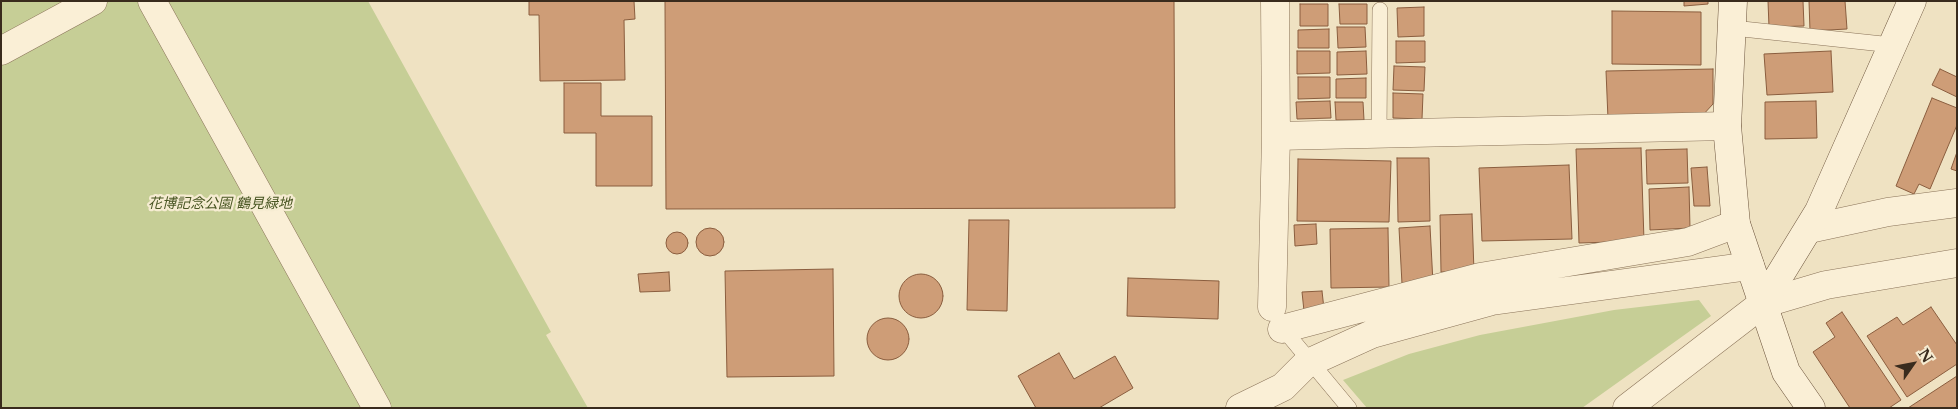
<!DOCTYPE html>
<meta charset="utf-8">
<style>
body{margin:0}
#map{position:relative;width:1958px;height:409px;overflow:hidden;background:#efe2c2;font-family:"Libre Baskerville",serif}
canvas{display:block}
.frame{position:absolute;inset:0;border:2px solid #392b1d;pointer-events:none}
.north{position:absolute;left:1888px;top:339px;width:50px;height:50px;-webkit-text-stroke:4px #f6ecd2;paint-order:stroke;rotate:57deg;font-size:14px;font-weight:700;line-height:20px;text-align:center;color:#392b1d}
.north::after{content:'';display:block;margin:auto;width:18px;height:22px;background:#392b1d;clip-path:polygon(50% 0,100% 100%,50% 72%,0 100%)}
</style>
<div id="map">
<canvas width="1958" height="409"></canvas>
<div class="frame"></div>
<div class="north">N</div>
</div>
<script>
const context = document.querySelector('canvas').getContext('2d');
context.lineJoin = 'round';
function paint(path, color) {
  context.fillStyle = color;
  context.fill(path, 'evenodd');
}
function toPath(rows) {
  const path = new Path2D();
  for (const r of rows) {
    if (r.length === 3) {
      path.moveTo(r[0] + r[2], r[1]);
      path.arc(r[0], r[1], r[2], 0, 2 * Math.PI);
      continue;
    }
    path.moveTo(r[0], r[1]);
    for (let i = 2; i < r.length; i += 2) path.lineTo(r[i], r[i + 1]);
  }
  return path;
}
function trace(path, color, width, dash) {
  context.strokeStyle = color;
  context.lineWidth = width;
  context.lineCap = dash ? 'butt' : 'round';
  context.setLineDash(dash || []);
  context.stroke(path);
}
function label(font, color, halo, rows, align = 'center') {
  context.font = font + ' "Libre Baskerville","Noto Sans JP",serif';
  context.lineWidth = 4.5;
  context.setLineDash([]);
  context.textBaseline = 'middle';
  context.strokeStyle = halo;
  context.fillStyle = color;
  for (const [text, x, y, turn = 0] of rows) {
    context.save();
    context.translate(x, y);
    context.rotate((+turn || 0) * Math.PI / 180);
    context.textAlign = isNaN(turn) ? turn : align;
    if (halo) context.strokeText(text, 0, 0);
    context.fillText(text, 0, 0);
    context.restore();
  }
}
paint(toPath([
 [1,1,368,1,551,332,546,335,588,408,1,408],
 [1699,300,1711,316,1582,408,1367,408,1343,380,1409,354,1480,335,1614,310]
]), '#c6ce96');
const building = toPath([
 [529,1,634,1,635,19,624,20,625,80,540,81,539,15,529,15,529,1],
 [665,1,1174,1,1175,208,666,209,665,1],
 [1684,1,1708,1,1708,4,1684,6,1684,1],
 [1768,1,1803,1,1804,26,1769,27,1768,1],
 [1809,1,1845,1,1847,29,1810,31,1809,1],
 [1300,4,1328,4,1328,26,1300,26,1300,4],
 [1339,4,1367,4,1367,24,1340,24,1339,4],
 [1424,7,1424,36,1398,37,1397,8,1424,7],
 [1612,11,1701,12,1701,65,1612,64,1612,11],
 [1337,27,1365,27,1366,47,1338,48,1337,27],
 [1329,29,1329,48,1298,48,1298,30,1329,29],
 [1396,41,1425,41,1425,62,1396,63,1396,41],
 [1297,51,1330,51,1330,73,1297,74,1297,51],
 [1366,51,1367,74,1337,75,1337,52,1366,51],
 [1831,51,1833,92,1767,95,1764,54,1831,51],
 [1394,66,1425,67,1424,91,1393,90,1394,66],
 [1713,69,1713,104,1701,117,1608,119,1606,71,1713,69],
 [1940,69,1957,77,1957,97,1932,85,1940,69],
 [1298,77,1330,77,1330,98,1298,99,1298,77],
 [1366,78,1366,98,1336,98,1336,79,1366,78],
 [564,83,601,83,601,116,652,116,652,186,596,186,596,133,564,133,564,83],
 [1393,93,1423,94,1422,119,1393,118,1393,93],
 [1932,98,1957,108,1957,125,1930,189,1919,184,1914,194,1896,186,1932,98],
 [1330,101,1331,118,1297,119,1296,102,1330,101],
 [1816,101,1817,138,1765,139,1765,102,1816,101],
 [1335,102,1363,102,1364,120,1336,120,1335,102],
 [1641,148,1644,241,1579,243,1576,149,1641,148],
 [1687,149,1688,183,1647,184,1646,150,1687,149],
 [1957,152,1957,171,1951,169,1957,152],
 [1397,158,1429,158,1430,221,1398,222,1397,158],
 [1298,159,1391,161,1389,222,1297,221,1298,159],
 [1569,165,1572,239,1482,241,1479,168,1569,165],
 [1707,167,1710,206,1694,206,1691,168,1707,167],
 [1689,187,1690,228,1650,230,1649,189,1689,187],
 [1472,214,1474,272,1441,272,1440,215,1472,214],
 [969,220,1009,220,1007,311,967,310,969,220],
 [1316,224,1317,244,1295,246,1294,225,1316,224],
 [1430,226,1433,283,1402,284,1399,228,1430,226],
 [1388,228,1389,287,1331,288,1330,229,1388,228],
 [710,242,14],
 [677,243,11],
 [833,269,834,376,727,377,725,271,833,269],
 [669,272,670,291,640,292,638,274,669,272],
 [921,296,22],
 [1128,278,1219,281,1218,319,1127,316,1128,278],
 [1322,291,1324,309,1304,311,1302,292,1322,291],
 [1931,307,1957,345,1957,364,1907,397,1867,336,1897,317,1903,325,1931,307],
 [1842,312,1901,400,1889,408,1850,408,1813,352,1835,337,1826,323,1842,312],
 [888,339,21],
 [1059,353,1074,379,1115,356,1133,388,1099,408,1036,408,1018,376,1059,353],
 [1957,376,1957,408,1908,408,1957,376]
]);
paint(building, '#ce9d77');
trace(building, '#8a5d3e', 1);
const lane = toPath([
 [1733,28,1892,45],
 [1379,134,1380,10],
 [1280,325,1349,408]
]);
const street = toPath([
 [152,1,377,408],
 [1,51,93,1],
 [1276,136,1727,126],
 [1809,229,1888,212,1957,203],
 [1272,307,1276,136,1275,1],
 [1282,329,1480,277,1688,242,1736,224],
 [1240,408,1283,387,1306,364,1372,334,1492,301,1750,266],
 [1627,408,1762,304,1826,285,1957,263]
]);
const secondary = toPath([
 [1733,1,1727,126,1736,224,1786,372,1811,408],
 [1762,304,1819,211,1912,1]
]);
trace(lane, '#8a7359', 16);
trace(street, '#8a7359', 29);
trace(secondary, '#6c543c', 29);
trace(lane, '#faefd6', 15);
trace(street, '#faefd6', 28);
trace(secondary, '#faefd6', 28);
label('italic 14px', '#495623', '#f6ecd2', [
 ["花博記念公園 鶴見緑地",220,204]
]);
</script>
